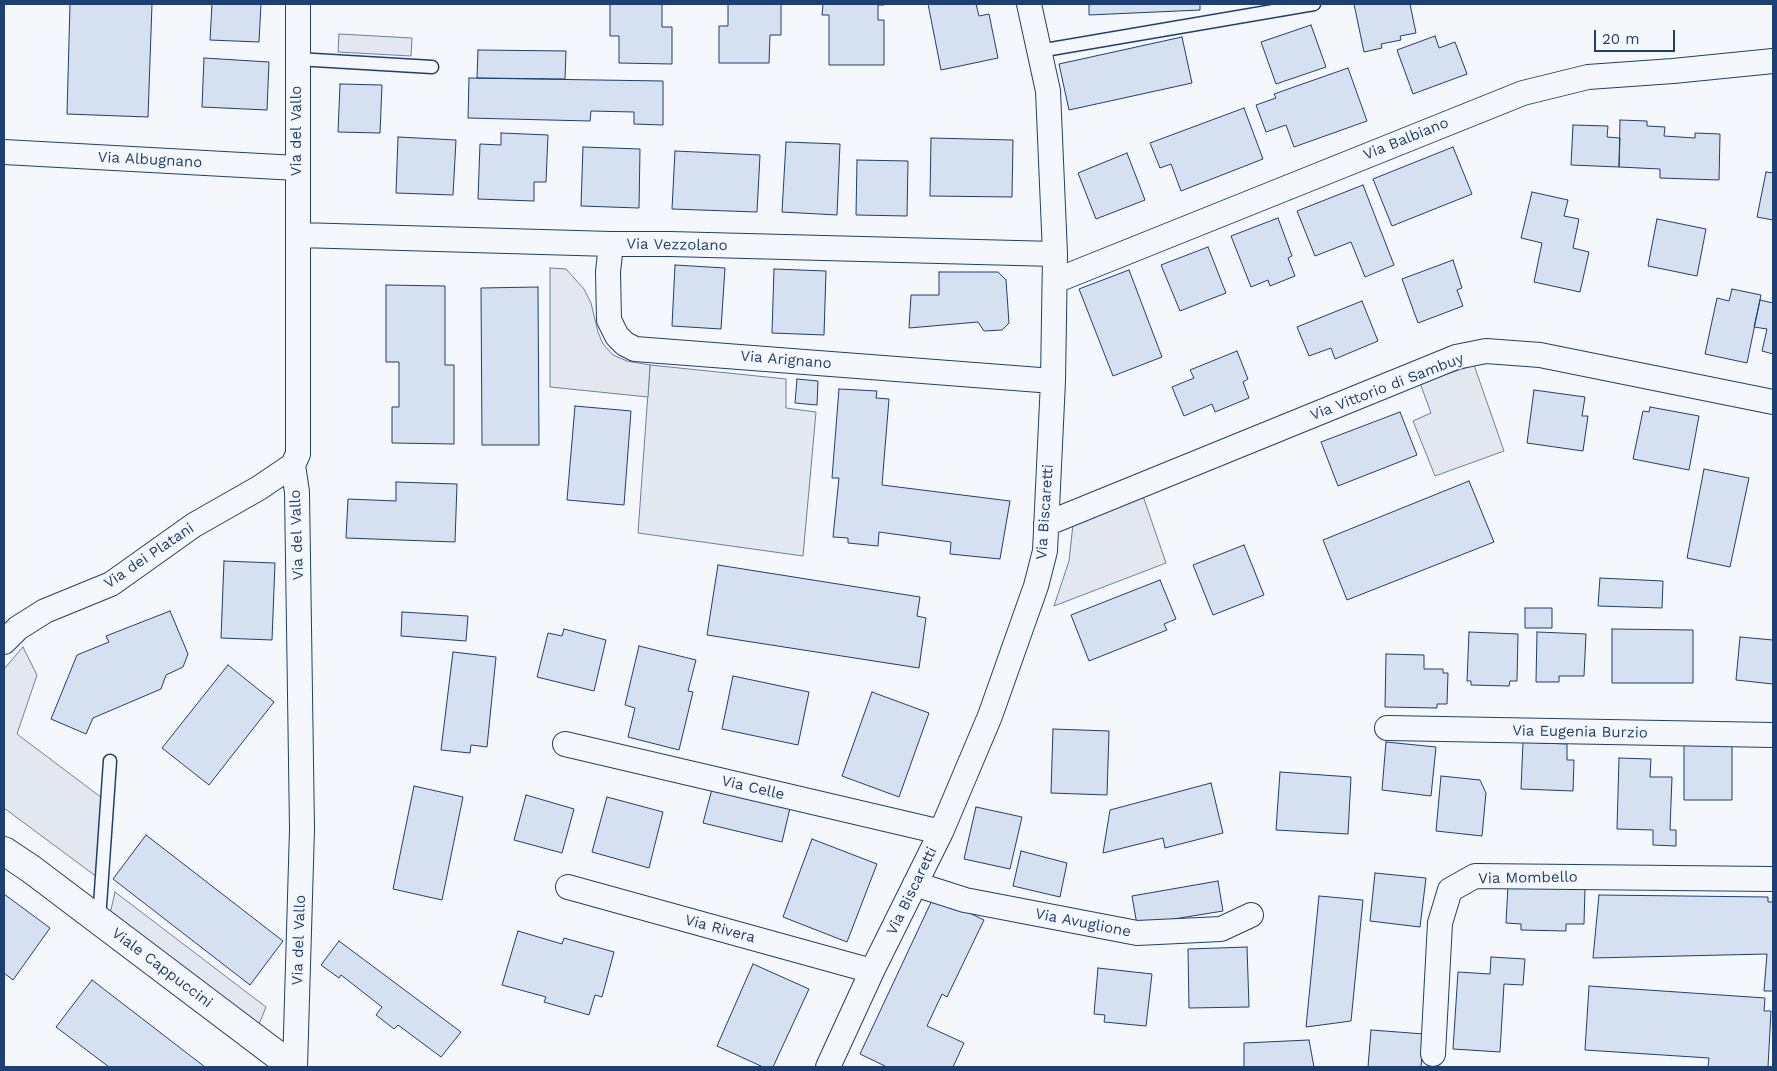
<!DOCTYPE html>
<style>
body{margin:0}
#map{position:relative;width:1777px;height:1071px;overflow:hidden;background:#f4f7fb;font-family:"Work Sans",sans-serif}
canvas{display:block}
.frame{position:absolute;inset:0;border:5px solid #1d3f73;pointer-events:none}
.scale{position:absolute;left:1594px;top:30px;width:81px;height:22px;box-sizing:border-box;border:2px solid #1d3f73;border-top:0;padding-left:6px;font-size:15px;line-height:18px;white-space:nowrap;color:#1d3f73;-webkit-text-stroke:4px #f4f7fb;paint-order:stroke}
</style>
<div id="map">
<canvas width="1777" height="1071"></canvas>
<div class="frame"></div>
<div class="scale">20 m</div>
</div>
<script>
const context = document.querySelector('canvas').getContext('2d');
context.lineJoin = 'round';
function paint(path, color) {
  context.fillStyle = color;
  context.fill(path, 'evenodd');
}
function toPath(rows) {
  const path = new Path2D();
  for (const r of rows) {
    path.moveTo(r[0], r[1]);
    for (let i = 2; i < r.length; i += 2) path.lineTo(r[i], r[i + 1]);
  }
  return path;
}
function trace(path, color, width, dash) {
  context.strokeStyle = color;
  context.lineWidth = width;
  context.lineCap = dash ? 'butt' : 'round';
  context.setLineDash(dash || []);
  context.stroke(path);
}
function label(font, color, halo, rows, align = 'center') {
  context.font = font + ' "Work Sans",sans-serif';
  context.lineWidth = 4;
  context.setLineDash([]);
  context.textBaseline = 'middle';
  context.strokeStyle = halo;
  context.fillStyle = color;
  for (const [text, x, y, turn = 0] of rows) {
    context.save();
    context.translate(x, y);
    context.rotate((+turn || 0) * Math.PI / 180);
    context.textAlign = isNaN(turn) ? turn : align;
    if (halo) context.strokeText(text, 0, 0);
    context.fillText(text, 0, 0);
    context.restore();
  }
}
const green = toPath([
 [650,365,786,379,786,408,816,412,803,556,638,533,650,365]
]);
paint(green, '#e3e9f0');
trace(green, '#687fa3', 1);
const parking = toPath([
 [339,34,412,38,411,56,338,52,339,34],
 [550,268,566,269,584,289,591,303,598,332,603,344,613,355,627,361,650,365,648,397,550,387,550,268],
 [1474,365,1504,451,1435,476,1413,421,1431,413,1420,383,1474,365],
 [1143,496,1166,563,1054,606,1069,561,1073,524,1143,496],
 [23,647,37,675,17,734,106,801,101,880,4,808,4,669,23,647],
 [115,892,266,1007,257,1029,110,914,115,892]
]);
paint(parking, '#e3e8f0');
trace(parking, '#687fa3', 1);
const building = toPath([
 [70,4,152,4,148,117,67,114,70,4],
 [212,4,261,4,259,42,210,40,212,4],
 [610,4,662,4,662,27,672,27,672,64,619,63,619,36,610,36,610,4],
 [728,4,781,4,781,35,770,35,769,63,719,63,719,26,728,26,728,4],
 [823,4,884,4,884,5,878,5,878,20,884,20,884,65,829,65,829,15,822,15,823,4],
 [928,4,976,4,979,16,989,14,998,58,941,70,928,4],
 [1089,4,1200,4,1200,10,1089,15,1089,4],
 [1354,4,1410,4,1416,33,1400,36,1401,40,1381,44,1382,48,1364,52,1354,4],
 [1311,25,1326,67,1276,84,1261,42,1311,25],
 [1435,36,1439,48,1455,42,1467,74,1413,94,1397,50,1435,36],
 [1182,37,1192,83,1069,110,1059,64,1182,37],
 [478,50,566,51,565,79,477,78,478,50],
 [204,58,269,62,267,110,202,107,204,58],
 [1348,68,1367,121,1294,147,1286,125,1266,132,1256,105,1276,98,1274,94,1348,68],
 [469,78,663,81,663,125,634,124,634,112,591,111,590,121,468,118,469,78],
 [340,84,382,85,380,133,338,132,340,84],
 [1244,108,1263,159,1181,191,1171,164,1160,168,1150,143,1244,108],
 [1620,120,1647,121,1647,126,1665,127,1664,136,1695,138,1695,133,1720,134,1719,180,1660,178,1660,169,1619,167,1620,120],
 [1573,125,1608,126,1607,137,1620,138,1619,167,1571,165,1573,125],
 [501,133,548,135,546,182,534,182,534,201,478,199,480,144,501,145,501,133],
 [398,137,456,140,453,195,396,193,398,137],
 [931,138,1013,140,1012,197,930,196,931,138],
 [786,142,840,144,837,215,782,212,786,142],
 [583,147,640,149,639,208,581,206,583,147],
 [1453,147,1472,194,1392,226,1373,179,1453,147],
 [675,151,760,155,757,212,672,209,675,151],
 [1127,153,1145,200,1096,219,1078,173,1127,153],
 [857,160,908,161,907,216,856,215,857,160],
 [1766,172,1773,173,1773,220,1757,217,1766,172],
 [1363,185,1394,265,1365,277,1351,242,1315,256,1297,211,1363,185],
 [1532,192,1568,200,1564,216,1579,219,1573,248,1589,252,1580,292,1534,282,1542,243,1521,238,1532,192],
 [1278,218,1292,256,1288,258,1295,276,1270,286,1268,280,1251,287,1231,236,1278,218],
 [1657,219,1706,229,1697,276,1648,266,1657,219],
 [1208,247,1226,293,1180,311,1161,265,1208,247],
 [1453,260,1462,288,1457,290,1463,306,1418,323,1402,279,1453,260],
 [675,265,725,268,721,329,672,326,675,265],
 [774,269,826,271,824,335,772,333,774,269],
 [1129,270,1162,357,1113,376,1079,289,1129,270],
 [939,272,998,272,1006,280,1009,323,1002,330,984,331,978,322,909,328,911,295,939,295,939,272],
 [386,285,445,286,445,365,454,365,454,444,392,443,392,407,399,407,399,362,386,362,386,285],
 [538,287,539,445,482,445,481,288,538,287],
 [1732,289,1761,295,1747,363,1705,354,1717,298,1729,301,1732,289],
 [1760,300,1773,303,1773,354,1762,351,1767,329,1754,327,1760,300],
 [1362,301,1378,341,1335,359,1331,348,1309,356,1297,327,1362,301],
 [1237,351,1248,379,1243,382,1249,398,1215,412,1212,404,1184,416,1172,387,1194,378,1190,370,1237,351],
 [797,379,818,381,817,405,795,403,797,379],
 [839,389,877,391,876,398,889,399,882,485,1010,501,1000,559,950,554,951,542,879,532,878,546,848,543,848,538,833,537,839,478,832,478,839,389],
 [1534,390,1585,397,1582,416,1588,416,1583,451,1527,443,1534,390],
 [575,406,631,411,624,505,567,500,575,406],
 [1650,407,1699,416,1689,470,1633,459,1643,411,1649,412,1650,407],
 [1400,412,1417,455,1338,486,1321,442,1400,412],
 [1704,469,1749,478,1730,567,1687,558,1704,469],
 [1469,481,1494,542,1347,600,1323,540,1469,481],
 [396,482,457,484,455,542,346,538,348,499,396,501,396,482],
 [1244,545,1264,595,1213,615,1193,565,1244,545],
 [224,561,275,563,272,640,221,638,224,561],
 [718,565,920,597,917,616,926,618,919,668,707,635,718,565],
 [1600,578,1663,581,1662,608,1598,606,1600,578],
 [1160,580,1176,619,1164,624,1167,630,1089,661,1071,615,1160,580],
 [1525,608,1552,608,1552,628,1525,628,1525,608],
 [170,611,188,654,183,667,166,675,161,689,93,718,86,734,51,719,77,655,109,642,106,636,170,611],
 [402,612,468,616,466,641,401,636,402,612],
 [564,629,606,640,594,691,537,677,548,633,562,636,564,629],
 [1612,629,1693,630,1693,683,1612,683,1612,629],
 [1469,632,1518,634,1517,681,1510,681,1509,686,1471,685,1471,681,1467,681,1469,632],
 [1537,632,1586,634,1584,676,1559,676,1559,682,1536,682,1537,632],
 [1740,637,1773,640,1773,684,1736,680,1740,637],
 [639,646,696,660,688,691,693,692,679,750,628,737,635,708,625,705,639,646],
 [453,652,496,657,487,747,471,745,470,753,441,750,453,652],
 [1386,654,1424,655,1424,669,1443,669,1443,673,1448,673,1447,704,1437,704,1437,708,1385,707,1386,654],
 [228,665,274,702,209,785,162,748,228,665],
 [733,676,809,692,798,745,722,729,733,676],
 [872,692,929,713,899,797,842,776,872,692],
 [1053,729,1109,731,1107,795,1051,793,1053,729],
 [1386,742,1436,747,1431,796,1382,790,1386,742],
 [1523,742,1567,744,1567,760,1574,760,1573,791,1521,789,1523,742],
 [1684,743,1732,743,1732,800,1684,800,1684,743],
 [1619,758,1651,759,1650,777,1672,777,1670,830,1676,830,1676,846,1653,845,1653,830,1617,829,1619,758],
 [1280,772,1351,777,1348,834,1276,830,1280,772],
 [1441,776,1480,780,1486,793,1482,836,1436,831,1441,776],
 [1211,783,1223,833,1165,848,1163,838,1103,853,1110,810,1211,783],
 [414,786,463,797,442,900,393,889,414,786],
 [712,789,790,808,782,842,703,823,712,789],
 [526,795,574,809,562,853,514,840,526,795],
 [607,797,663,812,649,868,592,852,607,797],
 [976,807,1022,817,1010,869,964,859,976,807],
 [146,835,283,941,250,985,113,879,146,835],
 [812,839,877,864,847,942,783,917,812,839],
 [1021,851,1067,863,1060,897,1013,886,1021,851],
 [1375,873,1426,878,1420,927,1370,921,1375,873],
 [1218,881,1223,911,1137,925,1132,896,1218,881],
 [1508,885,1585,887,1584,924,1566,924,1566,931,1521,930,1521,924,1506,923,1508,885],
 [4,894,50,928,13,980,4,973,4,894],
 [1599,895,1768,897,1768,902,1773,902,1773,991,1764,991,1767,954,1593,958,1599,895],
 [934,896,984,920,947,997,942,994,927,1026,964,1043,953,1067,887,1067,860,1054,934,896],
 [1319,896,1363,900,1351,1021,1306,1027,1319,896],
 [518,931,562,944,564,938,614,952,602,997,595,995,589,1015,544,1002,546,997,502,985,518,931],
 [339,941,461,1032,441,1057,398,1025,394,1029,376,1015,382,1007,341,975,339,978,321,965,339,941],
 [1247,947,1249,1007,1189,1008,1188,949,1247,947],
 [1491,957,1525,959,1523,985,1504,984,1500,1052,1453,1049,1458,972,1490,974,1491,957],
 [753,964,809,989,773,1067,763,1067,717,1046,753,964],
 [1098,968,1152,974,1146,1026,1104,1022,1105,1015,1094,1014,1098,968],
 [92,980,205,1067,109,1067,56,1027,92,980],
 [1589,986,1765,998,1764,1011,1771,1011,1768,1067,1708,1067,1709,1058,1585,1050,1589,986],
 [1371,1030,1424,1034,1421,1067,1368,1067,1371,1030],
 [1309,1040,1314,1067,1244,1067,1244,1043,1309,1040]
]);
paint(building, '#d5e0f0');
trace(building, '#1d3f73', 1);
const service = toPath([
 [1039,51,1314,4],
 [297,59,432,67],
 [99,920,110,761]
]);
const minor = toPath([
 [4,152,297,168],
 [299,235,611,244,669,244,1055,254],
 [611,244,608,272,609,320,617,336,625,344,635,349,1053,381],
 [1055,281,1523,93,1588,77,1673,71,1773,61],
 [1046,524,1456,357,1486,351,1540,355,1773,402],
 [4,642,18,628,45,611,111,584,194,525,259,488,293,465],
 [1387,728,1773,735],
 [565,744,941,832],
 [915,884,965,900,1137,933,1221,929,1251,915],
 [568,887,872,971],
 [1433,1054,1440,923,1450,890,1475,876,1773,879],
 [295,1067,302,829,297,492,293,465,298,454,298,4],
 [828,1067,872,971,941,832,990,716,1036,586,1045,551,1053,381,1055,254,1048,91,1029,4]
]);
const tertiary = toPath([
 [4,851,31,869,293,1067]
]);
trace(service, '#1d3f73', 15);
trace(minor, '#1d3f73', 26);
trace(tertiary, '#1d3f73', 30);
trace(service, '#f4f7fb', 12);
trace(minor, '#f4f7fb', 24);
trace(tertiary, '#f4f7fb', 28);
label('15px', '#1d3f73', '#f4f7fb', [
 ["Via del Vallo",297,131,-90],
 ["Via Balbiano",1406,139,-22],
 ["Via Albugnano",150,160,3],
 ["Via Vezzolano",677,245,1],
 ["Via Arignano",786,360,5],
 ["Via Vittorio di Sambuy",1387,387,-21],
 ["Via Biscaretti",1045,512,-86],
 ["Via del Vallo",297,535,-92],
 ["Via dei Platani",149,556,-34],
 ["Via Eugenia Burzio",1580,732,1],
 ["Via Celle",753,788,13],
 ["Via Mombello",1528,878,-1],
 ["Via Biscaretti",912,891,-64],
 ["Via Avuglione",1083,923,11],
 ["Via Rivera",720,929,15],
 ["Via del Vallo",299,940,-88],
 ["Viale Cappuccini",162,968,37]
]);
</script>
